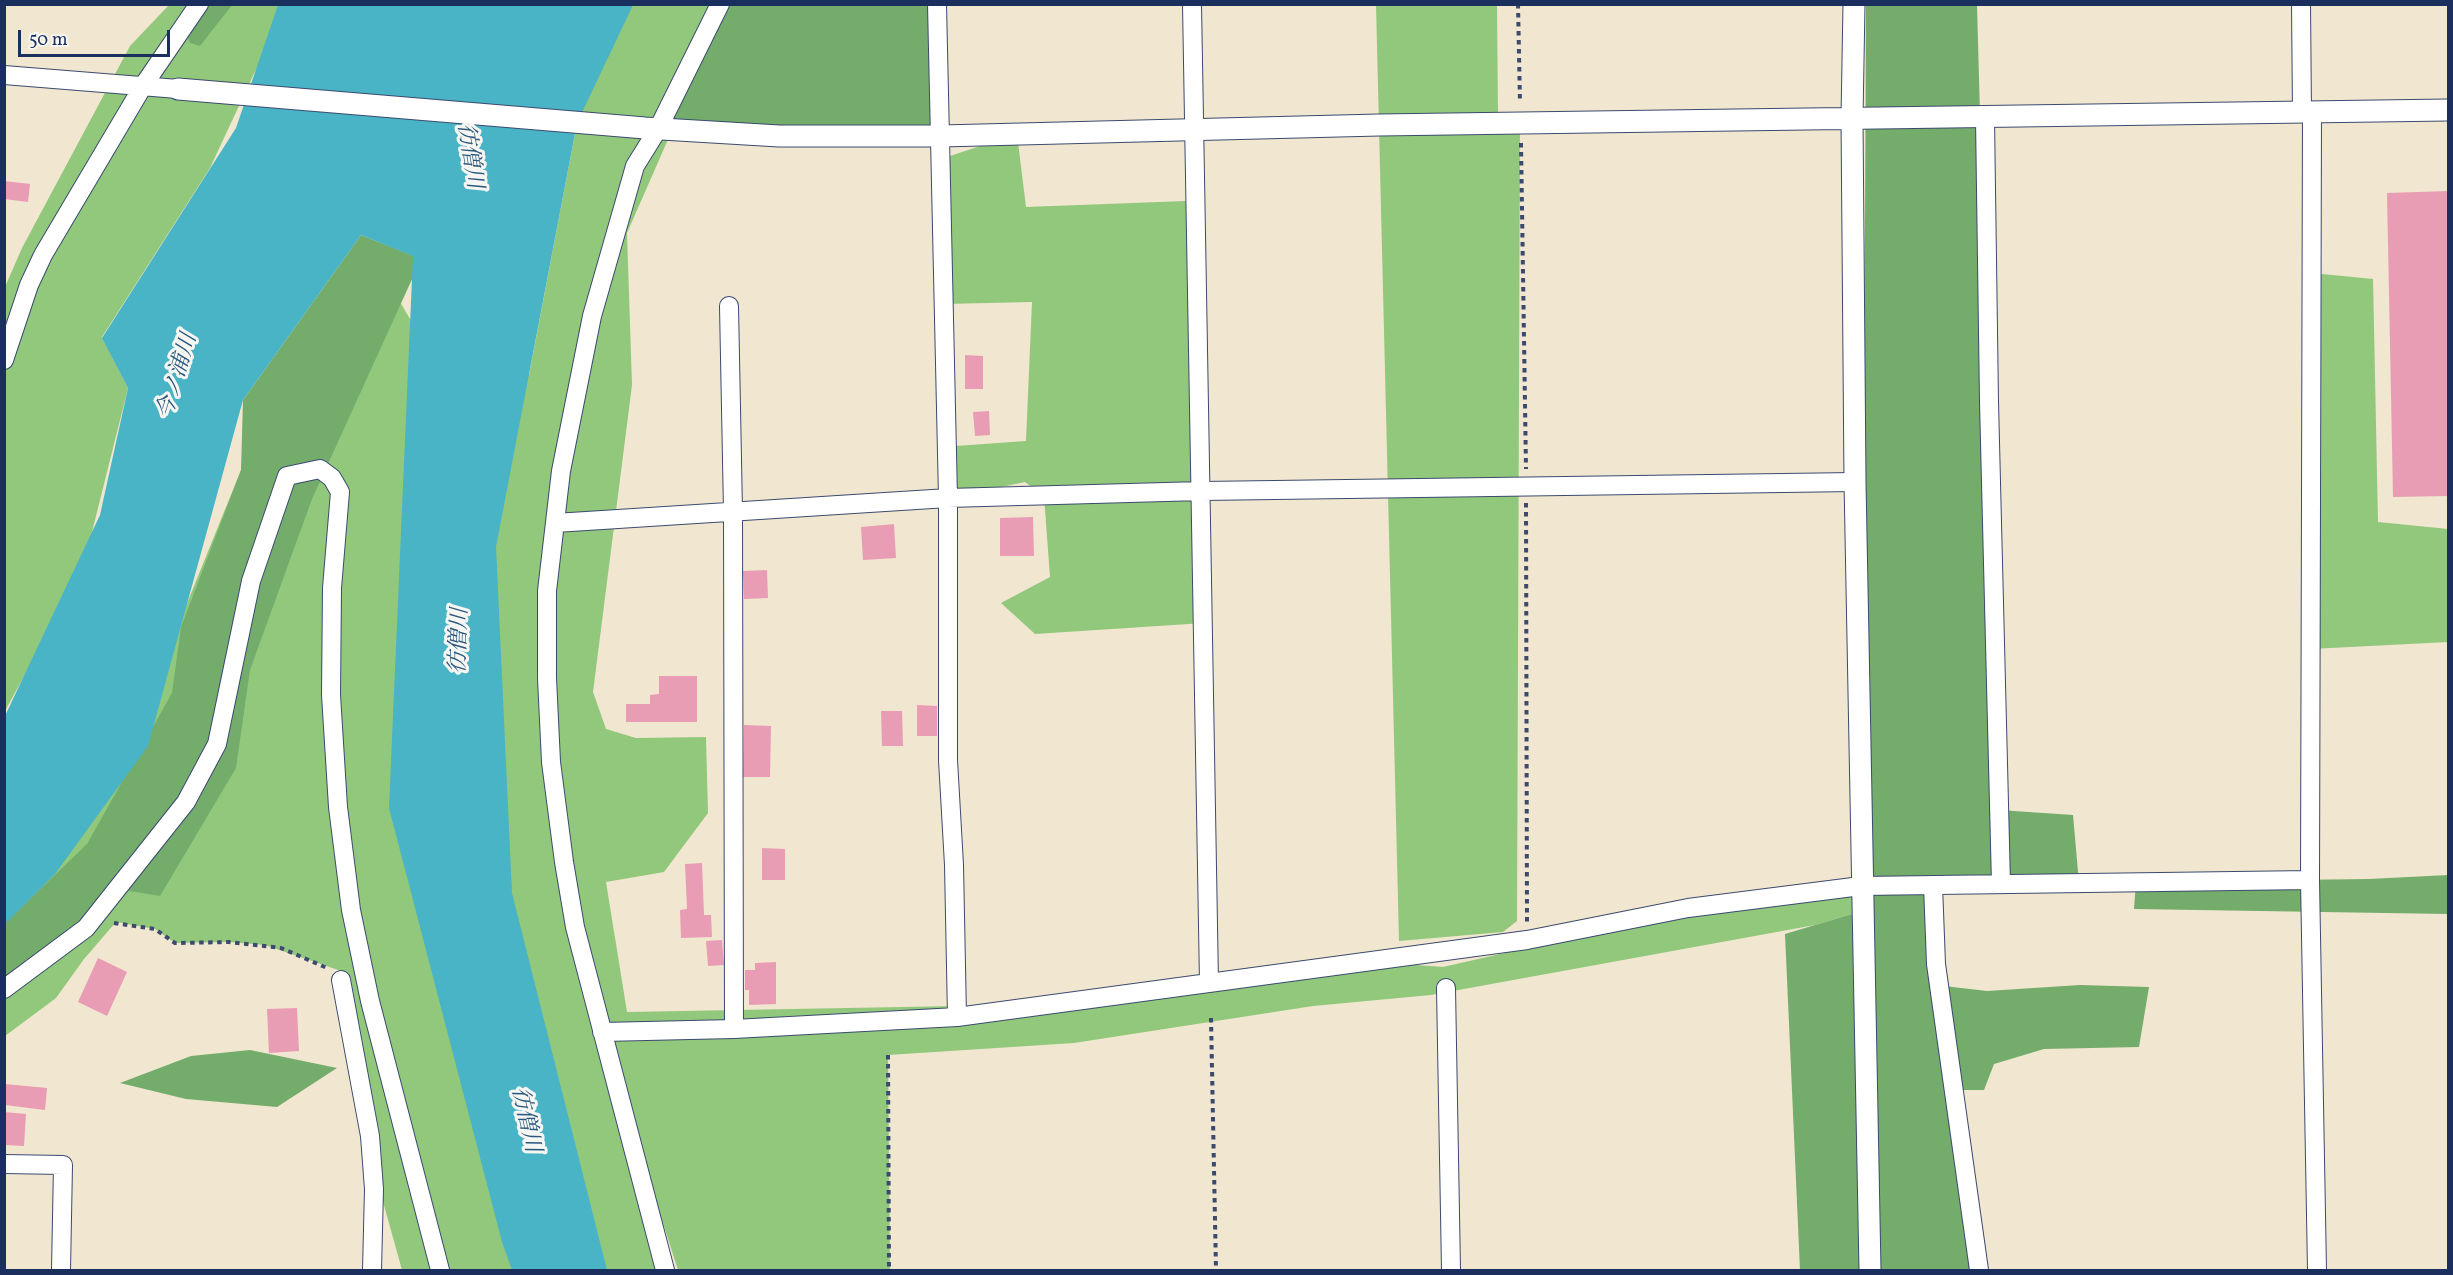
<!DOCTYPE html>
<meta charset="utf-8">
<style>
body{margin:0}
#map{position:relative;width:2453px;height:1275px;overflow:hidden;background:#f1e6cf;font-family:Vollkorn,serif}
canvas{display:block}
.frame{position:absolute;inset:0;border:6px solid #1b2f5e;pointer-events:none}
.scale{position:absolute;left:18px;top:30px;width:152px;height:27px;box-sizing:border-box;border:3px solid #1b2f5e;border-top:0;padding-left:8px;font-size:18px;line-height:21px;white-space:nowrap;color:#1b2f5e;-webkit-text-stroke:4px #f6f6f2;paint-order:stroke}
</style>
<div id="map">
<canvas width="2453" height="1275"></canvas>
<div class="frame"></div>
<div class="scale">50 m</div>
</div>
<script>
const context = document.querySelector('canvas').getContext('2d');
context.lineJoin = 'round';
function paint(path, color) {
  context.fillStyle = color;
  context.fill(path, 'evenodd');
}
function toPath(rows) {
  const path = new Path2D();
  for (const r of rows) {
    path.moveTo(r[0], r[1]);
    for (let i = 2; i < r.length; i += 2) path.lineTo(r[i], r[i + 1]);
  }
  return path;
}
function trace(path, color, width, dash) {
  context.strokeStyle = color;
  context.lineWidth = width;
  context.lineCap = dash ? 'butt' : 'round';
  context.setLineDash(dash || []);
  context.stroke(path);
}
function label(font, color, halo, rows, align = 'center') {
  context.font = font + ' Vollkorn,"Noto Serif JP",serif';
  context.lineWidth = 6;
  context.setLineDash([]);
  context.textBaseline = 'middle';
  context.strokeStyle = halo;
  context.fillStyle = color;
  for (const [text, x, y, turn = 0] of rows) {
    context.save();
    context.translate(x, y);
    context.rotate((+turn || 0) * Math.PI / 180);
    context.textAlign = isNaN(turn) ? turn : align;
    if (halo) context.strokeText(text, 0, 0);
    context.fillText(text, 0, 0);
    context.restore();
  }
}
paint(toPath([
 [169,5,286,5,210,168,102,337,128,388,91,536,29,667,5,711,5,287,22,248,130,46],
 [625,5,727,5,627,233,632,385,593,692,606,729,636,738,706,737,708,813,664,872,606,882,627,1012,1066,1004,1378,962,1443,967,1719,904,1861,886,1862,911,1815,925,1431,995,1313,1006,1074,1043,888,1055,890,1270,678,1270,663,1223,669,1270,402,1270,382,1198,344,972,265,945,229,942,175,943,155,929,116,922,84,959,56,998,5,1036,5,922,107,801,241,470,361,235,410,319,529,375,577,123],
 [1376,5,1497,5,1498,115,1520,124,1517,921,1503,932,1399,941],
 [1017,134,1026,207,1186,201,1204,623,1035,634,1001,603,1050,577,1044,496,1025,482,948,498,956,446,1026,441,1032,302,944,304,950,156],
 [2312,273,2373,279,2378,522,2448,529,2448,642,2311,649]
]), '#91c87c');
paint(toPath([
 [206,5,232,5,200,46,190,43,187,35],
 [722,5,937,5,941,136,658,129],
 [1866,5,1977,5,1999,810,2073,815,2079,883,1933,885,1944,986,1987,991,2080,985,2149,987,2139,1047,2044,1049,1994,1064,1984,1090,1954,1090,1974,1270,1800,1270,1785,934,1862,911],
 [361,235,414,256,413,277,312,499,250,670,236,768,160,896,117,889,5,987,5,923,87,844,172,693,181,627,241,470,243,400],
 [2448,875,2448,914,2134,909,2136,882,2369,879],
 [250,1050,337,1068,277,1107,186,1099,120,1083,191,1056]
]), '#74ac6c');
paint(toPath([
 [278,5,633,5,577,123,496,547,512,893,607,1270,512,1270,502,1242,389,808,413,256,361,235,243,400,148,746,55,874,5,924,4,718,100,515,128,388,102,338,236,128]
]), '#49b4c6');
paint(toPath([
 [4,181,30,184,28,202,4,199],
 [2448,191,2448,496,2393,497,2387,193],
 [965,355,983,356,983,389,965,389],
 [989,411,990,435,975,436,973,412],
 [1033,517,1034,556,1000,556,1000,518],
 [894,524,896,558,863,560,861,527],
 [767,570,768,598,744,599,743,571],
 [659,676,697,676,697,722,626,722,626,704,650,704,650,695,659,694],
 [917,705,937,706,937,736,917,736],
 [881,711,902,711,903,746,882,746],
 [744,725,771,726,770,777,743,777],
 [762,848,785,849,785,880,762,880],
 [702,863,704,915,711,915,712,937,681,938,680,910,687,909,685,864],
 [722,940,724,965,708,966,706,941],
 [98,958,127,972,107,1016,78,1002],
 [776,962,776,1004,749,1005,749,990,745,990,745,970,755,970,755,963],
 [297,1008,299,1051,269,1053,267,1009],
 [5,1084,47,1088,45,1110,5,1105],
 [4,1112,26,1114,24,1146,4,1145]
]), '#e99db4');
const minor = toPath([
 [937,4,948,498,948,760,954,865,957,1017],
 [1192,4,1209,983],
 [2301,4,2302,113],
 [4,75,178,89],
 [2312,112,2310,880,2317,1270],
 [1985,118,1989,402,2001,884],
 [729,306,733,511,734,1029],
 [4,360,29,285,43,255,143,86,199,4],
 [555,523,948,498,1202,491,1855,482],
 [1933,885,1936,964,1979,1270],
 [341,980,370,1136,374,1189,372,1270],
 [1446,988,1451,1270],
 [4,989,86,928,186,802,217,744,251,581,287,476,320,469,332,478,340,492,332,588,331,695,338,807,351,910,370,1001,440,1270],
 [602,1032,734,1029,957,1017,1527,940,1688,908,1861,886,2310,880],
 [4,1164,63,1165,61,1270],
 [665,1270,575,927,564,862,551,762,547,678,547,591,561,471,592,316,635,166,658,129,720,4]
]);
const tertiary = toPath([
 [1854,4,1852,118,1855,482,1870,1270],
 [178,89,645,128,779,136,941,136,1379,125,2448,110]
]);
trace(minor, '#3b4a6f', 20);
trace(tertiary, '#3b4a6f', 23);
trace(toPath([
 [1518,4,1520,103],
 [1521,143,1526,469],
 [1526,503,1527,922],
 [114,923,155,929,175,943,229,942,281,948,327,968],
 [1211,1018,1216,1270],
 [888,1055,889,1270]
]), '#3b4a6f', 4, [4.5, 4.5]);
trace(minor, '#fff', 18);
trace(tertiary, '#fff', 21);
label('italic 22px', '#29577d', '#f6f6f2', [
 ["彷僧川",468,156,81],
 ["今ノ浦川",179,377,-73],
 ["彷僧川",461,641,-88],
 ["彷僧川",524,1120,77]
]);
</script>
